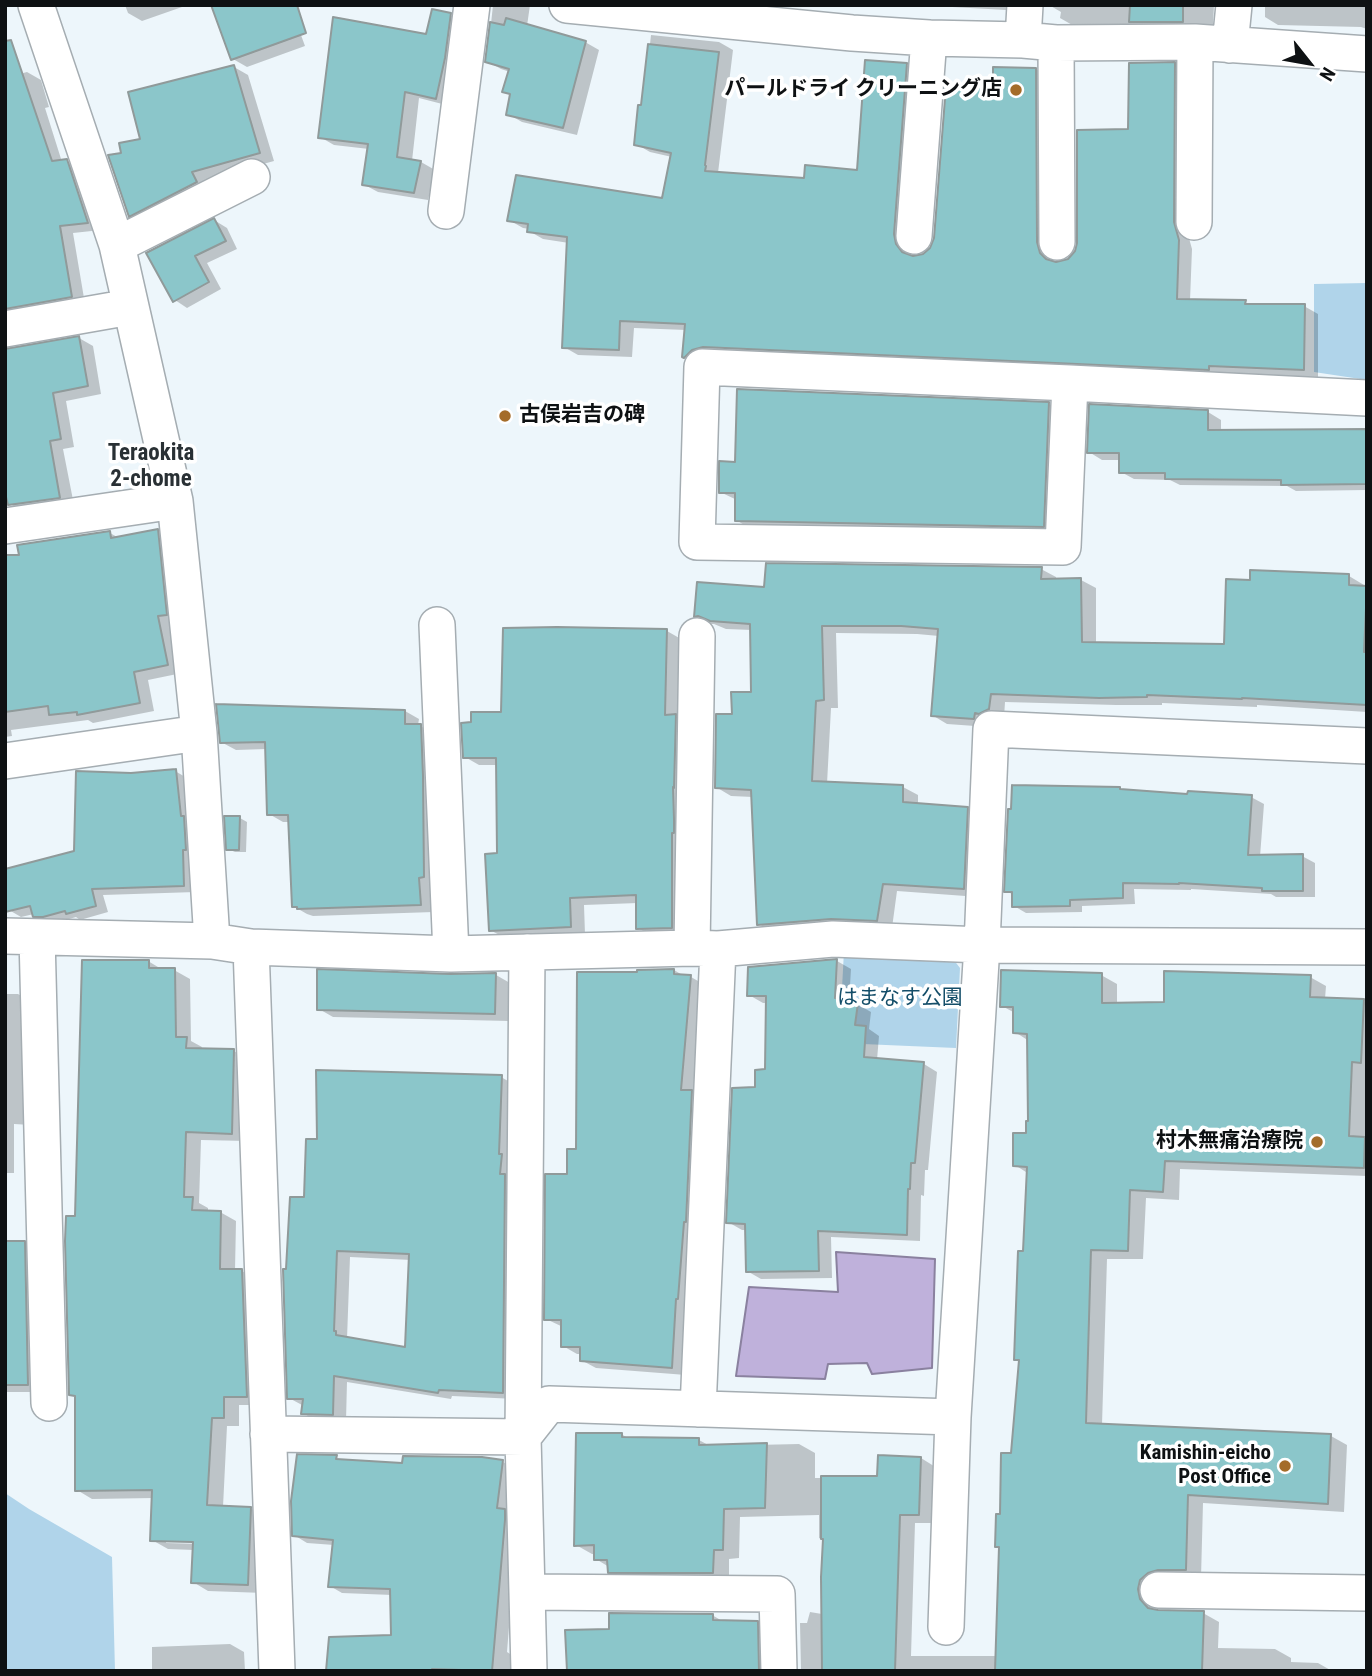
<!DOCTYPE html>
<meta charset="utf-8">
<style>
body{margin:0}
#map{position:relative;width:1372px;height:1676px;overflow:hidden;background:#edf6fb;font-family:"Roboto Condensed",sans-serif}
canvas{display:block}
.frame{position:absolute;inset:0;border:7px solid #0e1113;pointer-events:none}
.north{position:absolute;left:1274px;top:28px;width:70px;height:70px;-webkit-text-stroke:5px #fff;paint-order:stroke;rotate:121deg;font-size:19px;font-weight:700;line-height:28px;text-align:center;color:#0e1113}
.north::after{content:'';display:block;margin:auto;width:24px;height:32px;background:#0e1113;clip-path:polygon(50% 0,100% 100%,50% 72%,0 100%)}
</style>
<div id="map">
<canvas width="1372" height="1676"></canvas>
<div class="frame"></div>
<div class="north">N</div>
</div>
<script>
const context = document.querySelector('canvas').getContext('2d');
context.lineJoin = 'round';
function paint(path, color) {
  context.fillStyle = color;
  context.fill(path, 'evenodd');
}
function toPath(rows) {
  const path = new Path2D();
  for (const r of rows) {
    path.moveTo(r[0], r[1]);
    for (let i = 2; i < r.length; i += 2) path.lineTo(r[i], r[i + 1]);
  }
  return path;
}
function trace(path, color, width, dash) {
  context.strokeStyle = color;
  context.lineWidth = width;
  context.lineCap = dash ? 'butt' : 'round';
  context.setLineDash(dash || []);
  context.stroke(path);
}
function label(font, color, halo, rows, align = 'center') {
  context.font = font + ' "Roboto Condensed","Noto Sans JP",sans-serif';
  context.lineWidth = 7;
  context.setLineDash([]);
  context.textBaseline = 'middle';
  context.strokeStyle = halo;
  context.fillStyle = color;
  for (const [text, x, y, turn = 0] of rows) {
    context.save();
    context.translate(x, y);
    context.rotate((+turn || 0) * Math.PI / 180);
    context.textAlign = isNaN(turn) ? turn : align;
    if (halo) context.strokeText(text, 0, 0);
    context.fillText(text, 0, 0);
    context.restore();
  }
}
paint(toPath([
 [1367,283,1367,380,1314,372,1314,284],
 [844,951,950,955,960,968,956,1048,839,1043],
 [5,1493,29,1509,112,1557,115,1671,5,1671]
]), '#b0d4ea');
const water = toPath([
 [836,1252,935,1259,932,1368,872,1374,867,1363,828,1364,825,1379,736,1376,749,1287,838,1292,836,1252]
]);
paint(water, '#bfb1db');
trace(water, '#8a819f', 2);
paint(toPath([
 [125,5,182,5,182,7,142,21,128,13],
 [290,5,305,46,247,67,233,59],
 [493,5,530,5,527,26,585,42,599,50,577,135,522,122,508,114,511,96,504,91,510,72,501,69,487,61],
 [916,5,1006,5,1006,10],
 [1049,5,1214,5,1213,25,1196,24,1196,29,1074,26,1060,18,1061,12],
 [1265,5,1367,5,1367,29,1361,27,1278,25,1265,17],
 [450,15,465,23,450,106,419,98,412,161,421,162,435,170,428,200,378,192,363,184,369,149,334,145,320,137],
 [651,35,719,42,733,50,718,173,805,180,858,172,906,65,920,73,907,244,910,255,913,258,923,256,932,249,995,86,1036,69,1049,77,1050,251,1055,263,1069,261,1076,252,1130,130,1174,64,1188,72,1187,231,1192,249,1190,301,1245,302,1251,306,1304,306,1318,314,1318,377,1222,373,699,364,684,356,686,330,634,328,632,357,578,355,564,347,569,243,543,239,529,231,530,229,523,228,509,220,663,200,672,157,650,152,636,144,643,107],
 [234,67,248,75,274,161,205,180,210,190,144,224,130,215,123,155],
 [5,68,12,76,27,72,41,80,49,107,45,108,62,162,66,161,81,169,101,230,73,233,85,304,5,322],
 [214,220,227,228,237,249,207,263,221,289,187,308,175,300,149,253],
 [79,338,93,346,101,394,66,401,74,447,63,449,74,505,24,512,10,504,5,485],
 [1049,404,1063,412,1058,534,751,529,736,520,737,500,720,492,737,464],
 [1208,412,1221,420,1221,432,1367,431,1367,490,1296,491,1287,486,1180,485,1170,480,1134,479,1121,472,1121,460,1102,460,1089,452],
 [157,531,172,539,182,673,148,680,154,711,93,723,88,720,11,730,12,736,5,737,5,663,110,533,119,538],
 [1041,569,1056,577,1056,581,1081,580,1096,588,1096,644,1225,645,1252,581,1349,576,1364,585,1364,587,1367,588,1367,712,1257,705,1257,707,1162,703,1162,705,1116,705,1005,702,1004,718,989,727,947,724,932,715,939,636,917,634,836,633,838,708,831,708,827,784,903,787,918,795,918,805,967,808,982,817,979,897,897,891,892,928,774,933,759,924,753,797,731,796,716,787,734,716,753,694,752,630,726,629,714,624,710,624,696,616,766,589],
 [667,631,681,639,686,936,652,936,638,928,638,903,584,905,585,934,505,938,490,930,499,855,498,765,479,765,465,757,503,714],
 [405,711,419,719,418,725,435,733,434,912,313,916,307,914,293,906,290,822,283,822,269,814,267,749,236,750,221,742],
 [175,771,187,778,196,892,103,895,108,912,80,920,76,917,56,923,46,922,34,914,21,917,9,910,76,853,131,775],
 [1122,790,1189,796,1251,797,1264,804,1260,857,1302,856,1315,863,1315,897,1276,897,1271,894,1191,889,1191,890,1134,889,1135,904,1082,906,1082,912,1026,913,1014,906,1014,895,1006,891],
 [240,818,247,822,246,852,235,852,228,849],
 [148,961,163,970,174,970,190,979,191,1041,202,1047,201,1050,234,1051,249,1060,247,1141,201,1140,199,1203,208,1208,208,1212,220,1212,236,1221,235,1271,242,1271,257,1280,262,1405,239,1405,239,1426,227,1426,223,1507,250,1508,266,1517,264,1593,208,1591,193,1582,194,1550,168,1549,152,1540,154,1498,92,1499,77,1490,77,1398,71,1394,77,1218],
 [166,1540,201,1541,201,1544,166,1543],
 [837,961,851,969,849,1003,857,1004,871,1012,869,1029,879,1036,877,1060,924,1064,937,1072,928,1170,925,1170,924,1196,921,1195,920,1241,831,1237,832,1278,761,1279,747,1271,747,1230,742,1230,728,1222,757,1089,767,1071,768,1003,763,1003,749,995],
 [674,970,684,976,691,977,705,985,686,1375,596,1368,581,1360,582,1354,577,1354,563,1346,563,1327,546,1319,568,1175,638,974],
 [496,975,510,983,509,1021,333,1017,319,1009,450,976],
 [1101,975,1117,984,1117,1005,1166,1003,1310,977,1326,986,1325,999,1363,1001,1367,1003,1365,1139,1367,1140,1367,1176,1180,1169,1179,1200,1146,1198,1143,1259,1107,1259,1102,1425,1331,1436,1347,1445,1344,1512,1203,1503,1201,1578,1153,1600,1157,1612,1203,1613,1219,1622,1218,1648,1275,1649,1291,1658,1291,1662,1318,1663,1332,1671,801,1671,800,1623,807,1623,810,1612,822,1614,825,1541,819,1538,819,1515,740,1517,739,1558,729,1559,729,1582,625,1581,610,1572,609,1567,596,1559,596,1554,592,1554,576,1545,621,1434,628,1438,699,1440,710,1446,799,1444,815,1453,815,1478,879,1478,921,1458,937,1468,934,1523,915,1523,911,1656,997,1656,1000,1548,996,1546,1013,1455,1021,1362,1016,1359,1025,1253,1029,1174,1015,1165,1028,1135,1029,1041,1015,1032,1015,1013,1002,1006],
 [5,994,18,994,32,1002,31,1125,14,1124,14,1173,5,1173],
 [501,1077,515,1085,516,1399,452,1396,451,1399,347,1382,346,1421,316,1421,303,1413,302,1405,289,1398,287,1271,319,1141],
 [350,1257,411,1260,407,1349,347,1339],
 [5,1243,24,1243,39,1251,42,1392,5,1392],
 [336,1457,344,1461,403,1464,481,1458,503,1462,515,1469,517,1528,507,1652,518,1659,517,1671,329,1671,393,1636,392,1595,342,1593,330,1586,334,1545,307,1543,294,1535],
 [712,1615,724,1622,757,1622,773,1632,774,1671,568,1671,611,1630],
 [230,1644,244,1652,245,1671,152,1671,152,1647]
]), '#0003');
const building = toPath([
 [211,5,297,5,306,33,231,60,211,5],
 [1130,5,1183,5,1183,22,1129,22,1130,5],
 [432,9,451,13,445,58,436,99,405,92,397,157,421,161,414,193,362,185,368,144,318,138,333,17,426,34,432,9],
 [506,18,586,41,563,128,506,115,510,94,502,92,509,69,485,62,490,22,504,25,506,18],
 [11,40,52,161,67,159,88,223,60,226,72,297,5,309,5,41,11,40],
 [648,44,719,52,705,165,706,166,705,171,804,178,805,165,857,170,865,60,907,63,894,234,896,244,902,252,913,256,923,254,930,248,934,238,946,86,993,84,993,67,1036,68,1037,242,1040,253,1046,259,1056,262,1068,259,1075,251,1077,243,1077,130,1128,129,1129,63,1175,62,1174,222,1179,240,1177,299,1246,300,1245,304,1305,304,1304,370,1209,366,1209,370,703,347,692,350,684,358,682,357,685,324,620,321,619,350,562,348,567,237,527,232,528,224,507,221,516,175,662,198,671,153,634,145,638,105,641,105,648,44],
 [234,65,260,153,192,172,197,182,129,217,108,155,121,153,119,143,140,139,128,92,234,65],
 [214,218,226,241,195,256,209,282,173,302,146,253,214,218],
 [79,336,88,386,53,393,61,439,50,441,60,498,8,505,5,493,5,349,79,336],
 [737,389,1049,402,1044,527,735,521,735,493,719,493,719,461,735,462,737,389],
 [1089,404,1208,410,1208,430,1367,429,1367,484,1281,485,1281,480,1165,479,1165,473,1119,473,1119,453,1087,453,1089,404],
 [158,529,167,615,158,616,168,665,134,672,140,703,77,715,77,712,49,715,48,706,5,712,5,555,19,555,17,545,110,531,111,538,158,529],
 [766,563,1042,567,1041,579,1081,578,1082,642,1224,644,1226,579,1250,580,1250,570,1349,574,1349,585,1367,586,1364,652,1367,652,1367,705,1242,698,1242,699,1147,695,1147,697,1099,698,991,694,989,709,979,714,975,713,974,719,931,716,938,629,901,626,822,626,824,700,816,701,812,781,903,785,903,802,968,807,964,889,883,884,877,921,831,919,757,925,751,790,715,788,716,714,732,714,731,692,751,692,750,624,710,621,698,616,694,617,697,582,764,587,766,563],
 [557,627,667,629,665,715,676,714,674,788,673,787,674,819,674,833,672,833,672,928,636,929,636,895,570,898,571,927,489,931,485,854,497,853,496,758,463,758,461,723,471,722,471,712,501,712,503,628,557,627],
 [216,704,405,710,405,724,421,724,423,776,424,877,419,878,421,905,297,909,297,907,292,907,288,815,267,815,265,742,220,743,216,704],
 [176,769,181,816,184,816,186,850,183,850,184,886,92,889,96,906,66,914,65,911,43,917,33,917,30,906,5,912,5,869,74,851,76,771,131,773,176,769],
 [1012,785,1120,787,1120,789,1187,794,1188,791,1252,795,1248,855,1303,854,1303,891,1262,891,1262,888,1179,883,1179,884,1123,883,1123,898,1070,900,1070,906,1012,907,1012,892,1004,892,1008,809,1011,809,1012,785],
 [224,816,240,816,239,850,226,850,224,816],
 [837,959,835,998,858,1003,855,1025,866,1026,864,1057,924,1062,915,1163,911,1163,910,1189,908,1189,907,1235,818,1231,819,1271,746,1272,745,1224,726,1223,732,1088,755,1087,755,1070,765,1069,766,996,747,996,748,967,837,959],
 [82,960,149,960,149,968,175,968,176,1037,187,1037,186,1048,234,1049,232,1134,186,1132,184,1197,193,1197,192,1210,221,1211,220,1269,242,1269,247,1397,224,1397,224,1418,212,1418,207,1505,251,1507,248,1585,191,1583,193,1542,150,1541,152,1490,75,1491,75,1396,69,1395,65,1241,66,1216,75,1216,82,960],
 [317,969,450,974,496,973,495,1014,317,1010,317,969],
 [674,969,674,974,691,975,681,1090,692,1090,686,1222,684,1222,678,1299,676,1299,672,1368,580,1361,580,1347,561,1347,561,1320,544,1320,545,1174,567,1174,567,1149,576,1149,577,972,637,972,637,970,674,969],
 [1001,970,1102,973,1102,1003,1164,1002,1164,971,1311,975,1310,997,1364,999,1361,1063,1352,1062,1349,1136,1365,1137,1364,1168,1165,1161,1163,1192,1130,1190,1128,1251,1091,1250,1086,1423,1331,1434,1328,1504,1188,1495,1186,1570,1158,1570,1148,1573,1140,1580,1138,1589,1140,1599,1148,1608,1158,1610,1204,1611,1202,1671,995,1671,999,1547,995,1547,996,1514,1000,1514,1001,1453,1011,1453,1019,1360,1014,1360,1018,1251,1023,1251,1027,1167,1013,1166,1013,1133,1026,1133,1026,1121,1028,1121,1027,1034,1013,1033,1013,1007,1000,1007,1001,970],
 [316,1070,502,1075,499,1154,502,1154,500,1174,505,1174,503,1393,439,1390,438,1393,334,1376,333,1415,301,1414,303,1399,287,1399,283,1269,286,1269,290,1197,304,1197,306,1139,317,1139,316,1070],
 [337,1251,409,1254,405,1347,336,1335,336,1331,334,1331,337,1251],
 [5,1241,25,1241,28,1385,5,1385,5,1241],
 [576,1433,622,1433,622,1437,699,1438,699,1445,767,1443,765,1508,724,1509,723,1550,714,1550,713,1573,608,1573,607,1560,594,1560,594,1545,574,1546,576,1433],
 [297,1454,337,1455,336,1459,402,1463,403,1456,482,1457,503,1460,497,1508,505,1509,505,1520,492,1671,432,1669,432,1671,326,1671,329,1637,391,1635,390,1589,328,1587,333,1540,292,1536,291,1501,297,1454],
 [878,1455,921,1457,919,1515,900,1515,895,1671,822,1671,821,1577,823,1539,821,1539,821,1476,877,1476,878,1455],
 [609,1613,713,1614,713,1620,758,1621,759,1671,567,1671,565,1630,609,1629,609,1613]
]);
paint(building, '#8bc6ca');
trace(building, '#909a9a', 2);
const street = toPath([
 [36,5,117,245,175,501,199,733,212,941],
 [567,5,852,33,929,38,1023,40,1056,43,1195,42,1367,54],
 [1023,40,1025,5],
 [1056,43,1057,242],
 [1230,45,1234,5],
 [446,211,472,5],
 [1194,222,1195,42],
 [914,236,929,38],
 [117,245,252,177],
 [5,329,130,307],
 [1070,383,1063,547,697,542,702,367,1070,383,1367,398],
 [5,526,175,501],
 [437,625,451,954],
 [5,761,199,733],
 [5,936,212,941,251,947,451,954,692,948,718,949,833,939,982,945,1367,947],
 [37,937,49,1403],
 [251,947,277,1671],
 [692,948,697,636],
 [527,952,523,1437,529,1671],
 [698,1409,718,949],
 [268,1434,523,1437,549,1404,953,1417,982,945,991,729,1367,746],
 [1158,1590,1367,1593],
 [528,1592,777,1594,779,1671],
 [946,1627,953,1417]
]);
trace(street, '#a5adb2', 38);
trace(street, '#fff', 35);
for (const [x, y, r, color] of [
 [1016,90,7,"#a46c29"],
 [505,416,7,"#a46c29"],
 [1317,1142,7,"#a46c29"],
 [1285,1466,7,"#a46c29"]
]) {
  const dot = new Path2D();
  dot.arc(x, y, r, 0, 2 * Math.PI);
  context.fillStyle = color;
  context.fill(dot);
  trace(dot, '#fff', 2.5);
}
label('bold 21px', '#0e1113', '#fff', [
 ["パールドライ クリーニング店",1002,90],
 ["古俣岩吉の碑",519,416,"left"],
 ["村木無痛治療院",1303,1142],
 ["Kamishin-eicho",1271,1454],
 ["Post Office",1271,1478]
], 'right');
label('21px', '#144e69', '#fff', [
 ["はまなす公園",900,999]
]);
label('bold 23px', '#293034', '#fff', [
 ["Teraokita",151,454],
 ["2-chome",151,480]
]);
</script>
